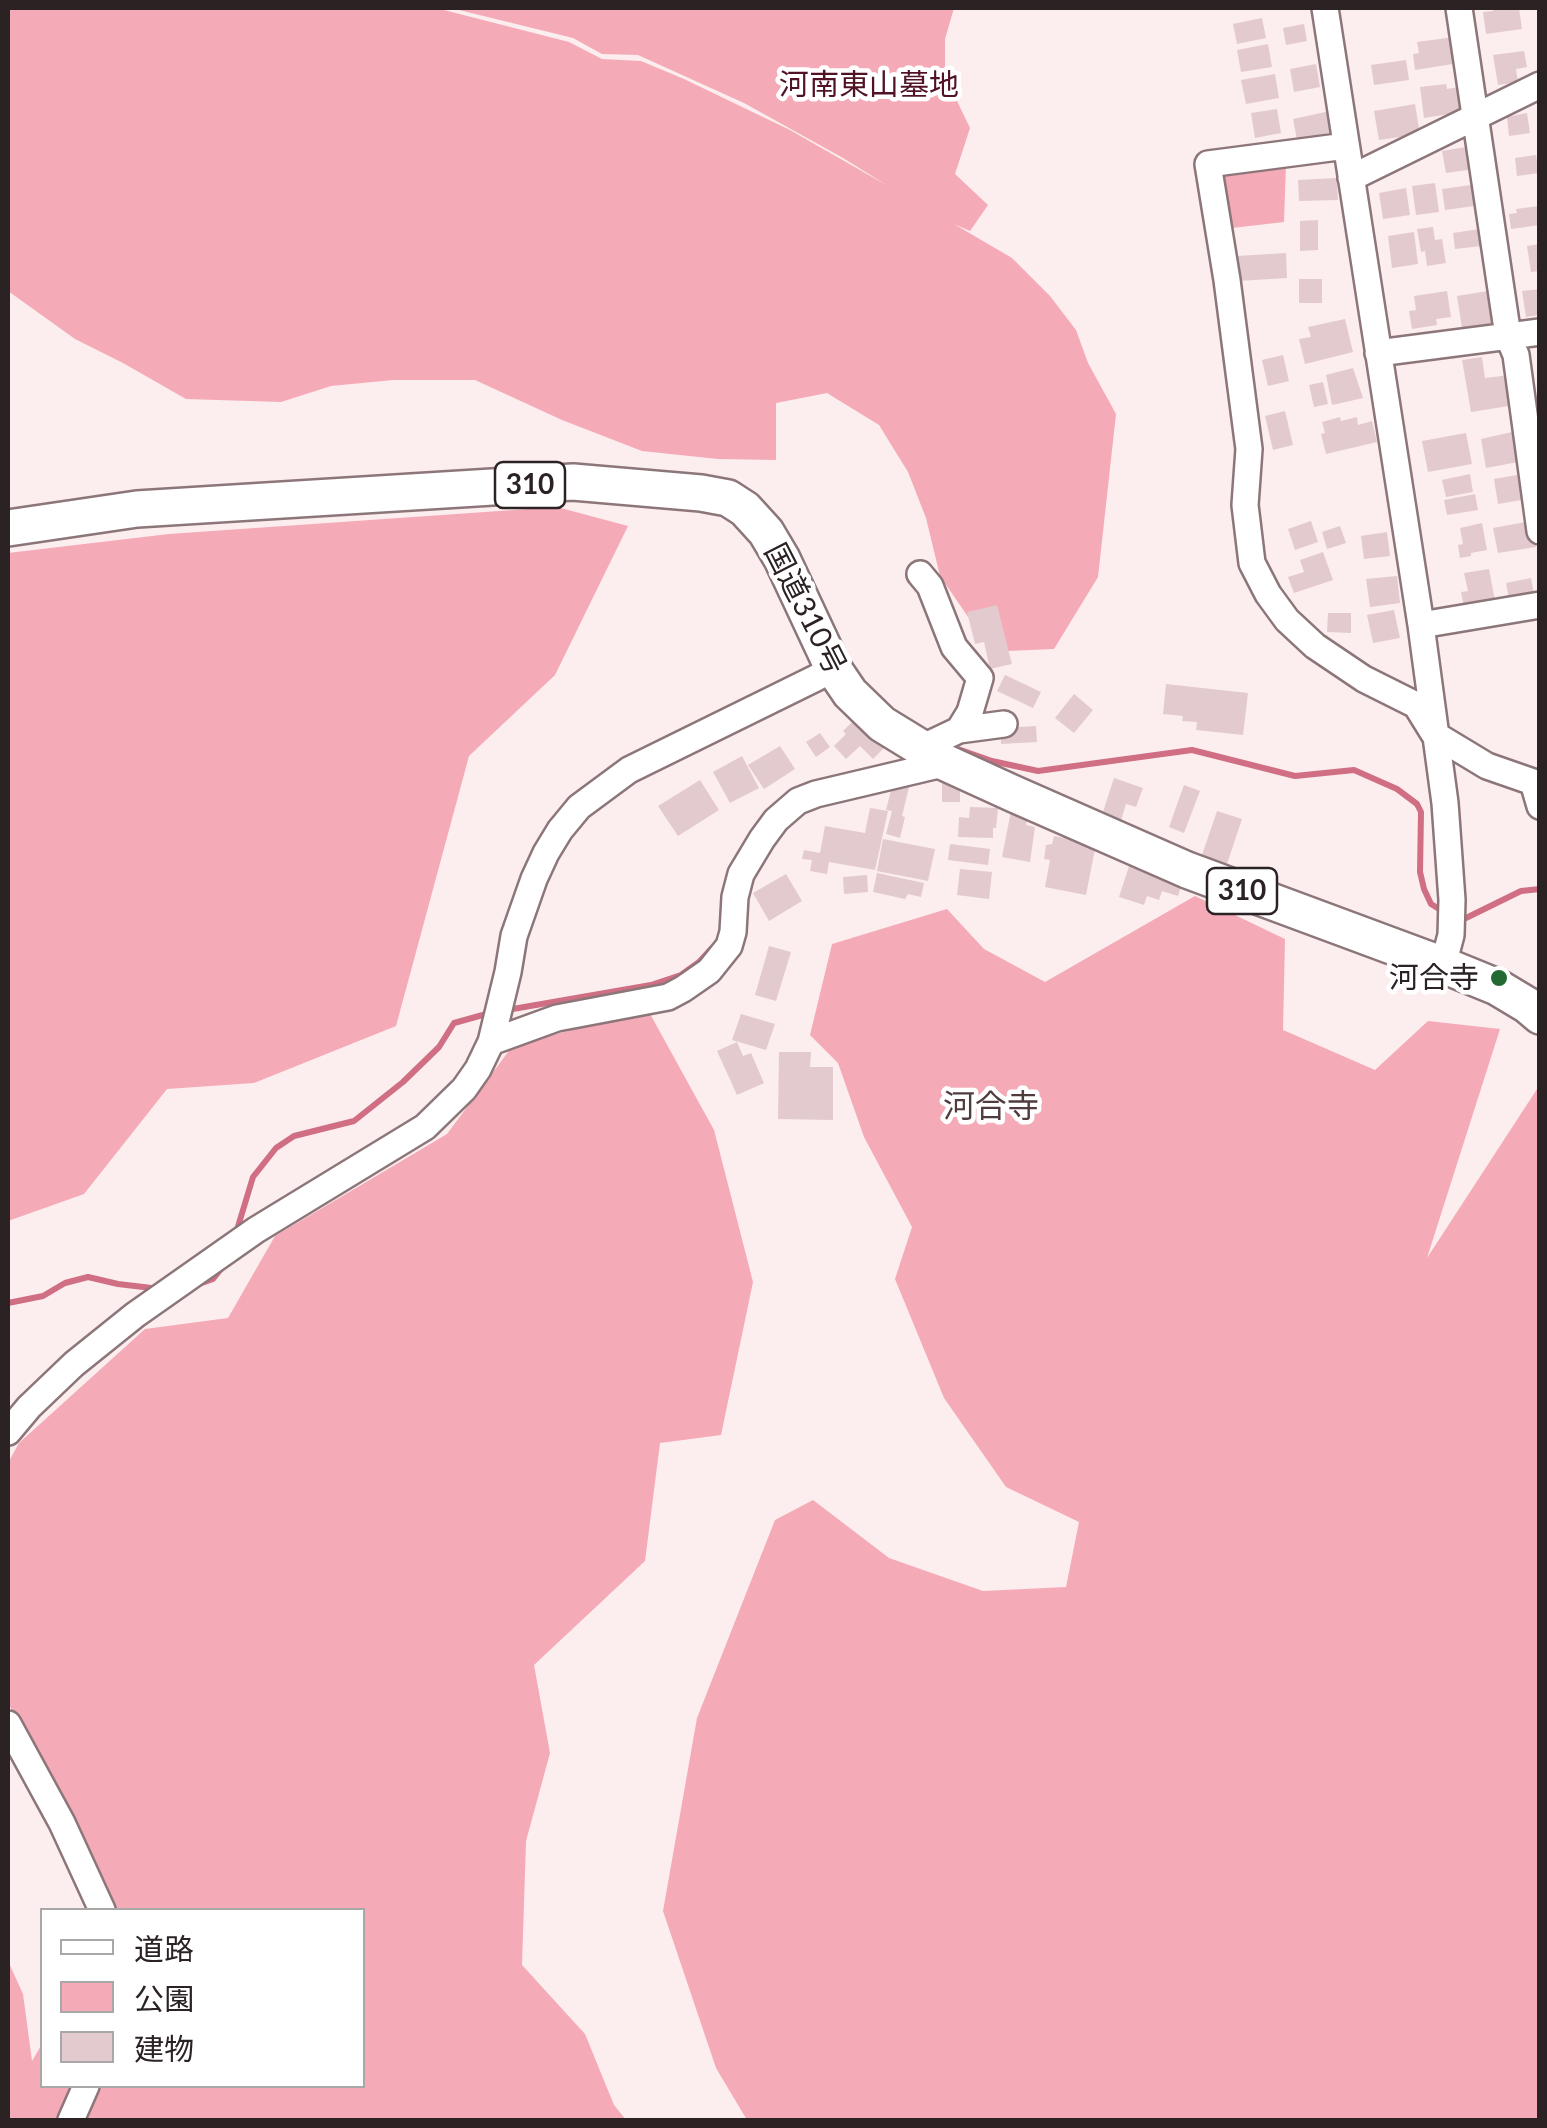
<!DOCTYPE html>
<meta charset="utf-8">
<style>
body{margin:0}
#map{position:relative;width:1547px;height:2128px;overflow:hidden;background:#fcedef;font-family:Lato,"Noto Sans JP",sans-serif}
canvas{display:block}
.frame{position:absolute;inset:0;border:10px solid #2b2224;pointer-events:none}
.legend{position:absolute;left:40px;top:1908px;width:325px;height:180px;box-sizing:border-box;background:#fff;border:2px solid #aaa7a7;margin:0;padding:12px 18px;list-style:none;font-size:30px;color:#2b2224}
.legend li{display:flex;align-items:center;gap:20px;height:50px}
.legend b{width:50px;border:2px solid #aaa7a7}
</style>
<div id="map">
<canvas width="1547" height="2128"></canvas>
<div class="frame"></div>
<ul class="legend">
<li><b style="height:12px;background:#fff"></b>道路</li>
<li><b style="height:28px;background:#f5aab7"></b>公園</li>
<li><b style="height:28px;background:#e3cace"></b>建物</li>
</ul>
</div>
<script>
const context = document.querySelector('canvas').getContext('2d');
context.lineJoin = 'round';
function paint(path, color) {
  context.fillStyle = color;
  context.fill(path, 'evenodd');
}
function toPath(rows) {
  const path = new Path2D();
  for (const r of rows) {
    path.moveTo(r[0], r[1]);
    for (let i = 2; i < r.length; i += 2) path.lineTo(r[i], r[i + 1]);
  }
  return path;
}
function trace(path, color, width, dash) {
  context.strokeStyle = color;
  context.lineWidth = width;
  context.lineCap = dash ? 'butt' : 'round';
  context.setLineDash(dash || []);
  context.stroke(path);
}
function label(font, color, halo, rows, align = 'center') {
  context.font = font + ' Lato,"Noto Sans JP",sans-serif';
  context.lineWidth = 9;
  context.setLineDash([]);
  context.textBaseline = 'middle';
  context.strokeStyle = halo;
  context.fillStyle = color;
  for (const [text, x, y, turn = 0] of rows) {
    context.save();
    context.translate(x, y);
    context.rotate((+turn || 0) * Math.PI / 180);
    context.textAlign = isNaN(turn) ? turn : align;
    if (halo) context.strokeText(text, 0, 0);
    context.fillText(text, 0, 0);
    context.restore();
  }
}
paint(toPath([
 [8,8,436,8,569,42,602,59,641,61,684,79,790,130,888,186,843,158,744,103,638,55,602,54,573,38,451,8,954,8,945,39,945,76,970,128,955,174,988,205,970,231,954,224,1012,258,1050,296,1076,330,1088,363,1116,414,1098,577,1054,649,1007,651,975,627,940,576,926,518,908,472,879,425,827,393,776,403,776,460,718,459,642,451,562,420,475,380,393,380,331,386,281,402,186,399,123,363,75,339,8,291],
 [1286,163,1284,222,1232,228,1218,169],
 [557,507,628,526,555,675,469,756,396,1026,254,1083,167,1089,84,1194,8,1221,8,553,169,534],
 [1195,896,1285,939,1283,1030,1375,1070,1428,1021,1500,1029,1427,1258,1539,1086,1539,2120,747,2120,716,2068,663,1911,697,1718,775,1520,813,1500,889,1558,983,1591,1066,1587,1079,1522,1006,1487,944,1398,895,1279,912,1227,864,1137,838,1063,810,1035,832,944,947,909,984,949,1045,982],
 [649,1012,714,1130,753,1282,721,1435,660,1443,645,1561,534,1665,550,1753,526,1841,522,1965,585,2034,614,2105,626,2120,8,2120,8,1961,23,1994,32,2061,42,2044,42,2086,362,2086,362,1910,112,1910,58,1792,8,1703,8,1463,19,1443,145,1329,228,1318,275,1236,447,1134,514,1044]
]), '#f5aab7');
trace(toPath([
 [951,749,955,748,992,761,1038,771,1192,750,1295,776,1354,770,1397,789,1417,804,1421,812,1420,872,1424,889,1431,904,1444,912],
 [1456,916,1466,918,1521,891,1540,889],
 [507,1010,651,985,681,975,699,962,711,949],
 [236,1233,253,1177,276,1148,294,1136,354,1121,403,1082,439,1047,454,1023,490,1013],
 [196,1285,213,1279,225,1264],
 [8,1303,43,1296,65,1283,88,1277,118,1284,160,1289]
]), '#d06f83', 6);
paint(toPath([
 [1493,8,1519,8,1522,29,1486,34,1483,12,1493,11],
 [1262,18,1266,38,1237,44,1233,24],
 [1304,24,1307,41,1286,45,1283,28],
 [1454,37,1459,63,1415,70,1413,54,1419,53,1417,42],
 [1268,44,1272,67,1241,72,1237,50],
 [1524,51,1527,67,1516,69,1518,82,1498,85,1493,55],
 [1406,60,1409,80,1374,85,1371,65],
 [1316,64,1320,87,1294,92,1290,69],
 [1275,74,1279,98,1246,104,1241,80],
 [1446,84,1447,89,1459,87,1462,112,1424,118,1420,87],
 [1415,104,1420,134,1379,140,1374,111],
 [1277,109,1281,133,1255,138,1251,113],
 [1330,111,1334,132,1297,140,1293,119],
 [1527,113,1530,133,1509,136,1507,117],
 [1472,146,1475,169,1446,173,1442,151],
 [1536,155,1539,173,1517,176,1515,158],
 [1337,178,1338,200,1299,201,1298,180],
 [1435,183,1439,212,1416,215,1412,186],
 [1471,185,1474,206,1445,210,1442,189],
 [1406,188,1410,215,1383,219,1379,193],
 [1539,206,1540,225,1511,229,1509,214,1517,213,1516,209],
 [1318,220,1318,250,1300,251,1300,221],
 [1433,227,1435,240,1442,239,1446,263,1427,266,1425,251,1421,252,1417,229],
 [1480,229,1482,246,1455,249,1453,233],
 [1414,232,1418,264,1392,268,1388,236],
 [1540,244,1540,271,1531,272,1527,246],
 [1286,253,1287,278,1238,281,1237,256],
 [1299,279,1322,279,1322,303,1299,303],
 [1540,289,1540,315,1526,317,1522,291],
 [1494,290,1498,322,1462,328,1457,296],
 [1447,291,1451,317,1436,319,1437,325,1412,329,1409,311,1416,310,1414,296],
 [1345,319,1353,352,1305,364,1299,339,1311,337,1308,327],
 [1283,355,1289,381,1268,386,1262,360],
 [1482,357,1485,378,1510,375,1515,405,1471,412,1462,360],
 [1353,368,1363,398,1332,405,1326,375],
 [1323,382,1328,404,1314,407,1309,385],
 [1285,411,1293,445,1273,450,1265,416],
 [1340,417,1341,421,1357,417,1358,425,1372,421,1377,442,1326,454,1321,434,1325,433,1322,422],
 [1512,432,1518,462,1486,468,1481,439],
 [1466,433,1472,464,1428,472,1422,441],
 [1470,474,1473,492,1446,497,1442,480],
 [1517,475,1522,500,1498,504,1494,479],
 [1475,494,1478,510,1447,515,1444,500],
 [1311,521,1318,542,1295,550,1288,529],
 [1531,521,1536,547,1498,553,1493,528],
 [1482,523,1487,550,1471,553,1471,556,1460,558,1458,545,1463,544,1460,528],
 [1340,526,1346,543,1327,549,1322,532],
 [1387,532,1390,556,1364,559,1361,536],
 [1323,552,1333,580,1294,593,1288,577,1304,572,1300,560],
 [1489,569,1496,606,1465,612,1461,592,1468,591,1464,573],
 [1397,576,1400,603,1370,607,1366,579],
 [1531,578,1535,599,1510,604,1506,583],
 [997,605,1012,664,990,669,984,642,975,644,967,612],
 [1394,610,1400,638,1373,643,1367,615],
 [1328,613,1351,613,1351,633,1327,632],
 [1005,675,1041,692,1033,708,997,691],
 [1166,684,1248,693,1243,735,1196,730,1197,722,1182,721,1183,716,1163,714],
 [1074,694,1093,710,1074,733,1055,718],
 [860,714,889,743,873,759,860,746,846,759,834,746,846,734,843,731],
 [1036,726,1037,742,1001,744,1001,728],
 [820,733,830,747,816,757,806,742],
 [780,746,795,769,764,789,748,765],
 [742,756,759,788,730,803,713,772],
 [942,776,960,776,960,802,942,802],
 [1114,778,1143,788,1136,807,1126,804,1120,824,1101,818],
 [700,780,719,810,678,836,658,806],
 [893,782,909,787,902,816,905,817,900,838,886,834,892,811,886,810],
 [1184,785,1200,791,1184,833,1169,827],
 [1012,806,1030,809,1026,825,1035,827,1030,862,1002,857],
 [970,807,998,808,996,828,993,828,993,838,958,837,959,817,969,818],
 [870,808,888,811,875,870,829,862,827,874,810,871,812,860,802,859,804,850,820,853,825,826,865,833],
 [1217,811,1242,819,1227,864,1202,855],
 [1054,836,1096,844,1086,895,1045,887,1050,860,1044,859,1046,845,1052,844],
 [883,839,935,849,928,881,877,871],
 [950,844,990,849,988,865,948,860],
 [1132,857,1185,874,1178,896,1162,891,1159,900,1147,896,1144,905,1119,897],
 [960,869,992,872,989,899,957,895],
 [877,873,924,883,921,897,908,894,905,899,873,892],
 [786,874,802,901,769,921,753,893],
 [867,875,868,892,844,894,843,877],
 [769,946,791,952,776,1001,755,995],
 [741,1014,775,1024,766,1050,732,1040],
 [737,1042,743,1056,751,1053,764,1083,737,1095,717,1051],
 [779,1052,811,1052,810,1067,833,1067,833,1120,778,1119]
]), '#e3cace');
const minor = toPath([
 [1325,8,1421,625,1445,803,1452,900,1451,935,1443,965],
 [1459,8,1508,336,1516,355,1540,531],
 [1346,146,1208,164,1227,280,1249,449,1245,505,1252,563,1268,594,1287,620,1315,646,1364,679,1416,705,1434,734,1487,766,1533,782,1540,806],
 [1351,178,1540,85],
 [1378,353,1540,332],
 [920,574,930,586,954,647,980,678,970,712,959,730],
 [1421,625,1540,605],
 [921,748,959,730,1004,724],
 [491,1042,557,1018,668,997,683,989,709,971,729,946,733,932,735,897,741,874,762,839,776,820,798,801,816,794,947,763],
 [8,1432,29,1407,74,1364,135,1315,256,1230,425,1127,464,1089,478,1069,491,1042,508,972,514,936,534,879,546,853,560,830,579,807,629,770,816,678,833,668],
 [8,1724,62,1823,102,1910],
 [71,2120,86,2086]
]);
const highway = toPath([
 [8,528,137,509,573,482,701,493,728,498,745,509,766,532,782,559,833,668,850,693,882,724,944,762,1014,794,1187,870,1443,965,1497,987,1527,1005,1540,1016]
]);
trace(minor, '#8c7679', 30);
trace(highway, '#8c7679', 40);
trace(minor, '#fff', 25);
trace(highway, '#fff', 35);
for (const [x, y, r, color] of [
 [1499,978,10,"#236934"]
]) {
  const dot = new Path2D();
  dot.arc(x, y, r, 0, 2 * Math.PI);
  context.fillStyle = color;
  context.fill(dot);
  trace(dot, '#fff', 4);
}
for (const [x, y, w] of [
 [530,485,70],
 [1242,891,70]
]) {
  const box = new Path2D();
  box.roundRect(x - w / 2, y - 23, w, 46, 8);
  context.fillStyle = '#fff';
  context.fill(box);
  trace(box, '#2b2224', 2.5);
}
label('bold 28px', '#2b2224', null, [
 ["310",530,485],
 ["310",1242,891]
]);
label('30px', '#501224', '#fff', [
 ["河南東山墓地",869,85]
]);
label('30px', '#2b2224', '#fff', [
 ["国道310号",805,609,63]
]);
label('30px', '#2b2224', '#fff', [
 ["河合寺",1479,978]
], 'right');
label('32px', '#503c3f', '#fff', [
 ["河合寺",991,1107]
]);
</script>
